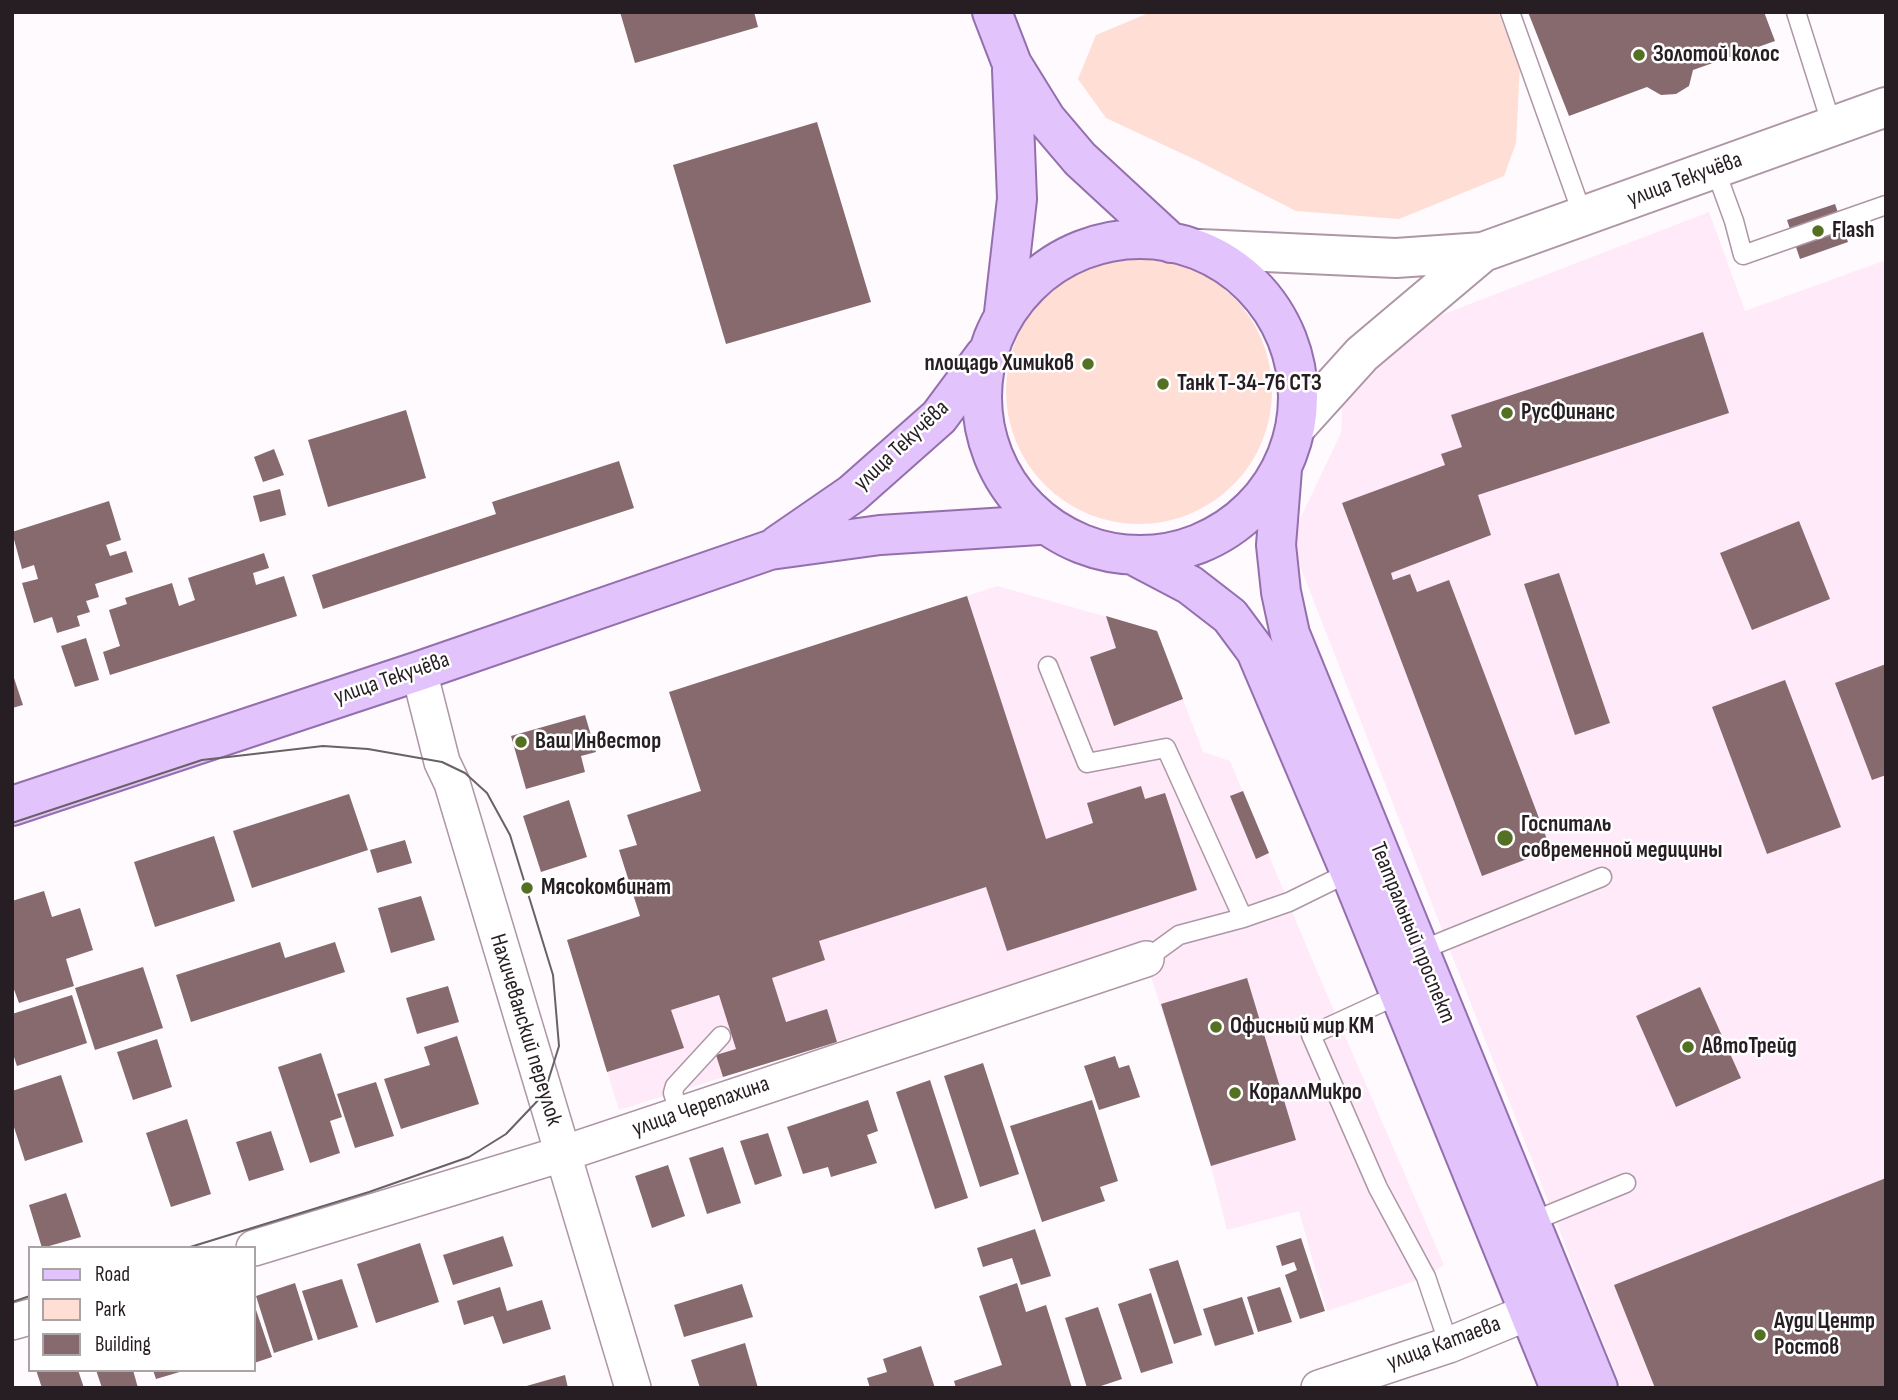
<!DOCTYPE html>
<meta charset="utf-8">
<style>
body{margin:0}
#map{position:relative;width:1898px;height:1400px;overflow:hidden;background:#fffafd;font-family:"Sofia Sans Condensed",sans-serif}
canvas{display:block}
.frame{position:absolute;inset:0;border:14px solid #271e24;pointer-events:none}
.legend{position:absolute;left:28px;top:1246px;width:228px;height:126px;box-sizing:border-box;background:#fff;border:2px solid #a9a5a7;margin:0;padding:9px 12px;list-style:none;font-size:21px;color:#271e24}
.legend li{display:flex;align-items:center;gap:14px;height:35px}
.legend b{width:35px;border:2px solid #a9a5a7}
</style>
<div id="map">
<canvas width="1898" height="1400"></canvas>
<div class="frame"></div>
<ul class="legend">
<li><b style="height:9px;background:#e2c3fb"></b>Road</li>
<li><b style="height:19px;background:#feded5"></b>Park</li>
<li><b style="height:19px;background:#866a6e"></b>Building</li>
</ul>
</div>
<script>
const context = document.querySelector('canvas').getContext('2d');
context.lineJoin = 'round';
function paint(path, color) {
  context.fillStyle = color;
  context.fill(path, 'evenodd');
}
function toPath(rows) {
  const path = new Path2D();
  for (const r of rows) {
    if (r.length === 3) {
      path.moveTo(r[0] + r[2], r[1]);
      path.arc(r[0], r[1], r[2], 0, 2 * Math.PI);
      continue;
    }
    path.moveTo(r[0], r[1]);
    for (let i = 2; i < r.length; i += 2) path.lineTo(r[i], r[i + 1]);
  }
  return path;
}
function trace(path, color, width, dash) {
  context.strokeStyle = color;
  context.lineWidth = width;
  context.lineCap = dash ? 'butt' : 'round';
  context.setLineDash(dash || []);
  context.stroke(path);
}
function label(font, color, halo, rows, align = 'center') {
  context.font = font + ' "Sofia Sans Condensed",sans-serif';
  context.lineWidth = 5;
  context.setLineDash([]);
  context.textBaseline = 'middle';
  context.strokeStyle = halo;
  context.fillStyle = color;
  for (const [text, x, y, turn = 0] of rows) {
    context.save();
    context.translate(x, y);
    context.rotate((+turn || 0) * Math.PI / 180);
    context.textAlign = isNaN(turn) ? turn : align;
    if (halo) context.strokeText(text, 0, 0);
    context.fillText(text, 0, 0);
    context.restore();
  }
}
paint(toPath([
 [1709,212,1745,311,1886,260,1886,1388,1621,1388,1290,540,1341,433,1345,352],
 [997,586,1157,631,1203,752,1230,761,1313,962,1444,1265,1426,1277,1327,1311,1299,1211,1227,1230,1211,1166,1141,945,619,1110,567,940,640,916,619,850,740,812,967,596]
]), '#feeaf8');
paint(toPath([
 [1151,12,1498,12,1520,65,1516,143,1504,176,1399,219,1296,211,1196,160,1106,118,1078,79,1096,35],
 [1139,391,133]
]), '#feded5');
paint(toPath([
 [620,12,754,12,758,27,635,63],
 [1528,12,1764,12,1775,41,1693,70,1689,86,1676,94,1661,95,1647,87,1569,116],
 [817,122,871,302,726,344,673,165],
 [1835,204,1848,242,1800,259,1787,220],
 [1703,332,1729,413,1478,495,1491,535,1391,573,1393,580,1410,574,1417,592,1449,580,1551,850,1482,876,1342,503,1445,465,1441,454,1462,447,1451,415],
 [406,410,426,478,328,507,308,440],
 [274,449,284,475,263,482,254,457],
 [619,461,634,508,323,609,312,575,496,514,492,502],
 [280,489,286,515,260,522,253,496],
 [109,501,121,540,106,545,110,556,126,551,133,572,95,584,99,597,86,601,90,612,77,616,80,626,57,633,52,617,34,623,22,583,38,579,34,565,22,569,12,532],
 [1799,521,1830,599,1752,630,1720,553],
 [264,553,269,568,253,573,256,585,284,576,297,616,110,675,103,652,120,646,109,610,127,604,125,598,172,583,179,606,195,600,188,578],
 [1559,573,1610,723,1575,735,1524,584],
 [967,596,1046,839,1093,823,1087,803,1141,786,1145,799,1165,793,1197,890,1007,951,986,887,819,941,825,960,772,978,786,1022,827,1009,837,1042,723,1077,716,1055,736,1049,719,995,671,1010,684,1048,607,1072,567,940,640,916,619,850,637,845,627,815,701,791,669,692],
 [1106,616,1157,631,1183,699,1114,726,1090,657,1116,648],
 [86,638,99,680,75,687,61,646],
 [1886,664,1886,775,1872,780,1835,683],
 [12,672,23,705,12,708],
 [1785,680,1841,827,1767,854,1712,707],
 [585,715,596,752,581,756,585,772,526,789,511,736],
 [1243,791,1269,853,1256,859,1230,796],
 [349,794,368,850,252,888,233,831],
 [569,800,587,857,541,872,523,816],
 [214,836,235,901,155,927,134,862],
 [405,840,412,863,377,873,370,850],
 [44,891,52,917,80,908,93,950,66,959,74,986,19,1003,12,984,12,901],
 [421,896,435,940,391,953,378,908],
 [280,942,285,958,335,942,345,972,191,1022,176,975],
 [143,967,163,1028,95,1050,75,988],
 [1247,978,1296,1140,1211,1166,1161,1004],
 [448,986,459,1022,417,1034,406,998],
 [1700,987,1741,1078,1676,1107,1636,1016],
 [72,995,87,1043,17,1066,12,1051,12,1014],
 [457,1036,479,1104,401,1129,384,1079,430,1065,424,1047],
 [157,1039,172,1087,133,1100,117,1052],
 [321,1053,342,1117,330,1121,340,1153,310,1163,278,1067],
 [1115,1056,1119,1068,1129,1065,1140,1097,1099,1110,1084,1066],
 [983,1063,1019,1174,980,1187,944,1076],
 [61,1075,83,1142,25,1161,12,1121,12,1091],
 [930,1080,968,1198,935,1209,896,1092],
 [376,1082,394,1136,355,1148,337,1094],
 [868,1100,878,1131,867,1135,877,1163,831,1177,828,1167,803,1174,787,1127],
 [1092,1100,1118,1181,1100,1187,1105,1201,1042,1222,1010,1126],
 [187,1119,211,1194,171,1207,146,1133],
 [271,1131,284,1170,249,1181,236,1142],
 [768,1133,782,1176,755,1185,740,1141],
 [723,1147,741,1203,707,1214,689,1158],
 [668,1165,685,1216,652,1228,635,1176],
 [1886,1178,1886,1386,1881,1388,1655,1388,1614,1285],
 [66,1193,81,1237,42,1248,29,1205],
 [1035,1229,1051,1276,1021,1285,1012,1258,983,1267,977,1248],
 [503,1236,513,1266,453,1285,443,1255],
 [1301,1238,1325,1311,1300,1319,1285,1275,1297,1270,1294,1262,1282,1266,1276,1246],
 [420,1243,439,1302,376,1323,357,1264],
 [1178,1260,1202,1335,1174,1344,1149,1269],
 [342,1279,358,1327,318,1340,302,1291],
 [295,1283,313,1340,274,1353,256,1296],
 [1017,1283,1026,1312,1046,1305,1072,1388,956,1388,954,1381,1002,1365,979,1296],
 [742,1284,753,1317,684,1337,674,1305],
 [500,1287,507,1311,542,1300,551,1329,503,1344,493,1316,464,1325,457,1301],
 [1280,1287,1292,1322,1258,1332,1247,1297],
 [1151,1293,1173,1363,1141,1373,1118,1304],
 [1242,1297,1254,1334,1215,1346,1203,1309],
 [254,1304,272,1357,254,1363],
 [1098,1307,1122,1379,1095,1388,1087,1388,1065,1318],
 [745,1343,758,1388,700,1388,691,1360],
 [921,1346,935,1388,870,1388,867,1378,887,1372,883,1359],
 [36,1370,78,1370,84,1388,42,1388],
 [96,1370,133,1370,138,1388,102,1388],
 [153,1370,182,1370,183,1371,156,1379],
 [565,1375,568,1388,523,1388,523,1387]
]), '#866a6e');
const service = toPath([
 [1510,12,1583,216],
 [1796,12,1832,126],
 [1715,169,1734,221,1743,255,1886,205],
 [1048,666,1087,763,1166,748,1243,918],
 [1419,951,1602,877],
 [1146,959,1179,935,1243,918,1289,902,1350,872],
 [1400,994,1311,1035,1378,1188,1426,1277,1449,1345],
 [680,1114,673,1093,675,1086,721,1036],
 [1531,1222,1626,1183]
]);
const minor = toPath([
 [419,671,442,762,452,783,633,1388],
 [254,1248,562,1154,1146,959],
 [12,1322,30,1317],
 [1319,1388,1449,1345,1529,1312]
]);
const secondary = toPath([
 [1200,249,1396,258,1483,252,1886,107],
 [1296,427,1362,354,1483,252]
]);
const primary = toPath([
 [992,12,1012,64,1046,119,1080,159,1171,243],
 [1140,397,158],
 [1004,313,1017,199,1012,70],
 [1282,469,1276,545,1281,592,1290,634,1598,1388],
 [778,545,852,494,939,417,985,355],
 [1133,555,1190,585,1230,616,1256,651,1350,872,1560,1388],
 [12,806,419,671,770,550,880,535,1039,525]
]);
trace(service, '#ae96a6', 21);
trace(minor, '#ae96a6', 38);
trace(secondary, '#ae96a6', 42);
trace(primary, '#946fae', 42);
trace(service, '#fff', 18);
trace(minor, '#fff', 35);
trace(secondary, '#fff', 38);
trace(primary, '#e2c3fb', 38);
trace(toPath([
 [12,823,202,760,323,746,368,749,442,762,465,773,487,793,510,835,553,975,559,1046,544,1094,506,1134,469,1157,369,1192,187,1248],
 [12,1302,30,1296]
]), '#686166', 2);
for (const [x, y, r, color] of [
 [1639,55,7,"#547023"],
 [1818,231,7,"#547023"],
 [1088,364,7,"#547023"],
 [1163,384,7,"#547023"],
 [1507,413,7,"#547023"],
 [521,742,7,"#547023"],
 [1505,838,9,"#547023"],
 [527,888,7,"#547023"],
 [1216,1027,7,"#547023"],
 [1688,1047,7,"#547023"],
 [1235,1093,7,"#547023"],
 [1760,1335,7,"#547023"]
]) {
  const dot = new Path2D();
  dot.arc(x, y, r, 0, 2 * Math.PI);
  context.fillStyle = color;
  context.fill(dot);
  trace(dot, '#fff', 2.5);
}
label('bold 23px', '#271e24', '#fff', [
 ["Золотой колос",1653,55],
 ["Flash",1832,231],
 ["площадь Химиков",1074,364,"right"],
 ["Танк Т-34-76 СТЗ",1177,384],
 ["РусФинанс",1521,413],
 ["Ваш Инвестор",535,742],
 ["Госпиталь",1521,825],
 ["современной медицины",1521,851],
 ["Мясокомбинат",541,888],
 ["Офисный мир КМ",1230,1027],
 ["АвтоТрейд",1702,1047],
 ["КораллМикро",1249,1093],
 ["Ауди Центр",1774,1322],
 ["Ростов",1774,1348]
], 'left');
label('23px', '#271e24', '#fff', [
 ["улица Текучёва",1685,180,-20],
 ["улица Текучёва",902,446,-43],
 ["улица Текучёва",392,679,-19],
 ["Театральный проспект",1412,933,68],
 ["Нахичеванский переулок",525,1030,73],
 ["улица Черепахина",701,1107,-19],
 ["улица Катаева",1444,1344,-20]
]);
</script>
